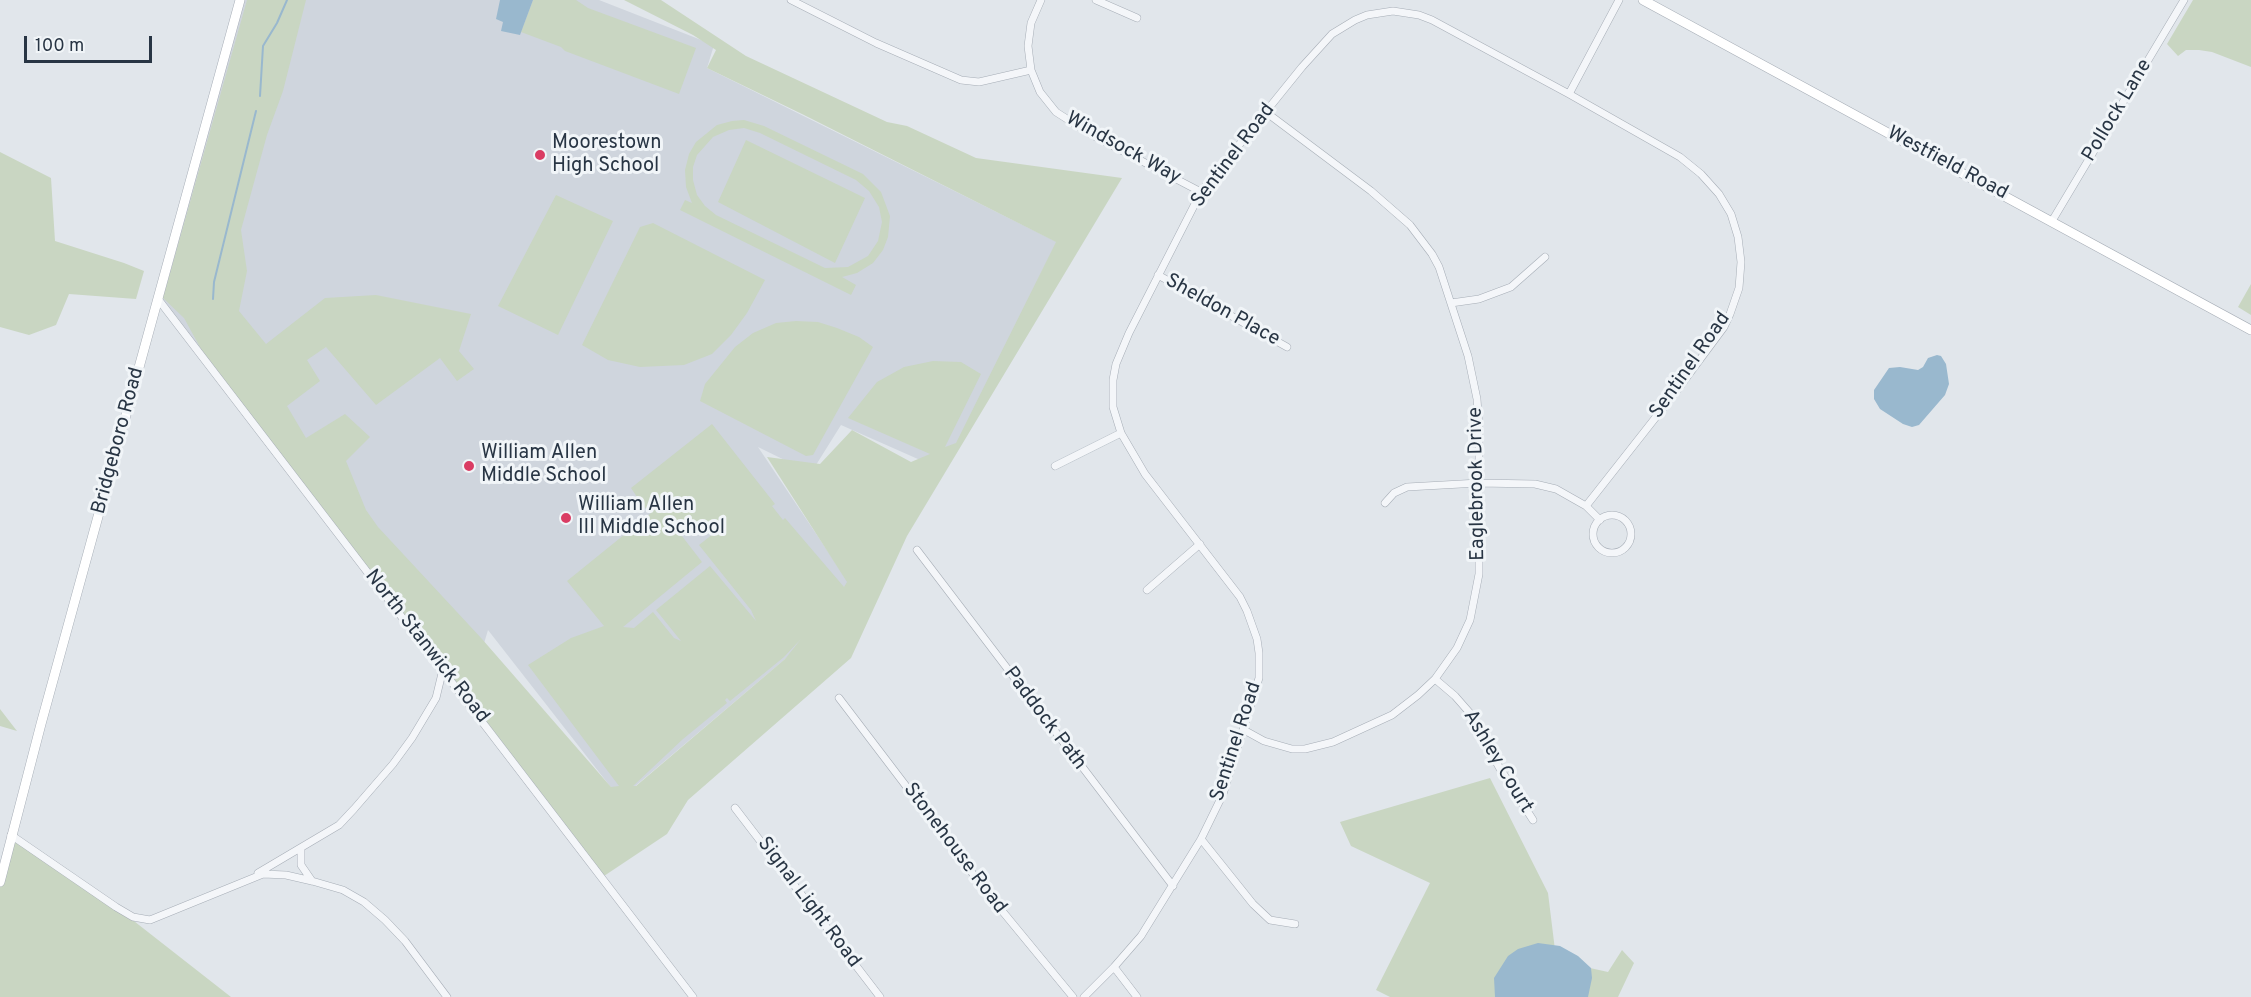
<!DOCTYPE html>
<style>
body{margin:0}
#map{position:relative;width:2251px;height:997px;overflow:hidden;background:#e1e6eb;font-family:Overpass,sans-serif}
canvas{display:block}
.scale{position:absolute;left:24px;top:36px;width:128px;height:27px;box-sizing:border-box;border:3px solid #283544;border-top:0;padding-left:8px;font-size:18px;line-height:21px;white-space:nowrap;color:#283544;-webkit-text-stroke:4px #f1f5f8;paint-order:stroke}
</style>
<div id="map">
<canvas width="2251" height="997"></canvas>
<div class="scale">100 m</div>
</div>
<script>
const context = document.querySelector('canvas').getContext('2d');
context.lineJoin = 'round';
function paint(path, color) {
  context.fillStyle = color;
  context.fill(path, 'evenodd');
}
function toPath(rows) {
  const path = new Path2D();
  for (const r of rows) {
    if (r.length === 3) {
      path.moveTo(r[0] + r[2], r[1]);
      path.arc(r[0], r[1], r[2], 0, 2 * Math.PI);
      continue;
    }
    path.moveTo(r[0], r[1]);
    for (let i = 2; i < r.length; i += 2) path.lineTo(r[i], r[i + 1]);
  }
  return path;
}
function trace(path, color, width, dash) {
  context.strokeStyle = color;
  context.lineWidth = width;
  context.lineCap = dash ? 'butt' : 'round';
  context.setLineDash(dash || []);
  context.stroke(path);
}
function label(font, color, halo, rows, align = 'center') {
  context.font = font + ' Overpass,sans-serif';
  context.lineWidth = 6;
  context.setLineDash([]);
  context.textBaseline = 'middle';
  context.strokeStyle = halo;
  context.fillStyle = color;
  for (const [text, x, y, turn = 0] of rows) {
    context.save();
    context.translate(x, y);
    context.rotate((+turn || 0) * Math.PI / 180);
    context.textAlign = isNaN(turn) ? turn : align;
    if (halo) context.strokeText(text, 0, 0);
    context.fillText(text, 0, 0);
    context.restore();
  }
}
paint(toPath([
 [243,0,599,0,714,45,707,68,1057,242,945,471,841,425,811,473,758,447,853,589,791,654,620,799,488,630,467,700,158,299]
]), '#cfd5dd');
paint(toPath([
 [247,0,306,0,283,91,267,135,241,230,247,271,239,311,266,344,325,298,376,295,471,314,459,351,474,369,457,381,440,358,376,405,326,347,307,360,320,381,287,406,306,438,345,414,370,437,346,461,366,510,378,527,482,639,611,787,619,786,528,665,571,638,604,626,567,581,651,513,643,506,631,488,712,424,775,504,772,506,783,520,785,518,844,587,847,582,767,457,820,464,852,430,911,462,930,454,848,418,877,382,904,367,933,361,961,362,981,374,945,447,956,443,1056,242,804,115,707,68,716,50,693,35,624,0,661,0,746,56,887,122,907,126,976,158,1122,178,907,536,851,658,688,800,667,834,604,876,438,658,219,382,184,318,163,298],
 [675,527,691,534,713,534,699,545,751,610,756,621,710,566,656,610,681,641,674,638,653,612,634,628,623,627,702,562],
 [801,639,785,659,636,786,633,786,683,739,727,703,725,700,727,698,730,701,784,657],
 [533,0,576,0,588,8,696,48,679,94,565,51,561,47,521,32],
 [2193,0,2251,0,2251,67,2212,52,2199,50,2186,50,2178,56,2167,44],
 [744,120,764,126,863,174,881,192,890,216,888,237,883,250,873,263,857,273,842,277,856,285,851,295,680,210,685,200,692,203,686,187,685,170,689,154,696,142,717,125,732,121],
 [744,128,760,133,856,180,869,191,879,207,882,222,878,241,868,256,848,267,825,268,716,215,705,206,697,195,693,180,693,167,697,155,713,137,729,130],
 [746,140,865,198,835,263,718,202],
 [0,152,51,178,55,241,124,263,144,271,136,299,69,294,56,325,29,335,0,327],
 [556,195,613,221,558,335,498,306],
 [653,223,765,280,747,313,731,335,712,354,684,365,640,367,608,360,582,345,640,227],
 [2251,284,2251,315,2238,307],
 [796,321,818,322,837,328,859,337,873,347,813,455,806,456,700,401,705,384,735,347,753,333,776,323],
 [0,709,17,731,0,726],
 [1490,778,1548,893,1555,950,1581,966,1608,972,1622,950,1634,963,1618,997,1390,997,1376,990,1430,883,1351,846,1340,822],
 [15,834,116,907,231,997,0,997,0,885]
]), '#c9d6c2');
paint(toPath([
 [500,0,533,0,520,35,501,31,503,22,496,19],
 [1937,355,1941,356,1946,364,1949,384,1945,395,1919,425,1912,427,1903,424,1880,409,1874,399,1874,390,1889,368,1900,367,1918,370,1923,367,1928,358],
 [1538,943,1560,946,1578,956,1591,968,1592,978,1588,997,1495,997,1494,978,1508,956,1518,949]
]), '#99b8ce');
trace(toPath([
 [260,96,263,46,277,23,287,0],
 [213,299,214,282,256,111]
]), '#99b8ce', 2);
const street = toPath([
 [791,0,876,43,961,80,979,82,1031,70],
 [1041,0,1031,23,1028,46,1031,70,1040,92,1056,112,1092,135,1201,192],
 [1096,0,1137,18],
 [1569,94,1619,0],
 [2052,221,2184,0],
 [1158,275,1287,347],
 [158,299,693,997],
 [1451,303,1479,299,1511,287,1545,257],
 [1055,466,1121,433],
 [1385,503,1394,493,1407,487,1479,483,1535,484,1556,489,1586,506,1600,520],
 [1612,534,19],
 [917,550,1173,886],
 [1147,590,1200,544],
 [1435,679,1455,696,1469,712,1499,767,1533,820],
 [839,698,989,895,1073,997],
 [1244,730,1264,741,1292,749,1305,749,1333,742,1392,715,1418,695,1435,679,1457,648,1470,620,1479,574,1479,427,1477,399,1468,356,1439,267,1432,254,1410,225,1371,191,1267,113],
 [735,808,880,997],
 [11,835,116,907,133,917,150,920,263,874,286,875,312,881,343,890,364,902,385,920,405,941,447,997],
 [1201,839,1253,904,1270,920,1295,924],
 [301,848,301,865,312,881],
 [258,873,339,825,354,809,393,764,412,738,436,698,443,669],
 [1114,967,1137,997],
 [1084,997,1114,967,1141,936,1201,839,1223,794,1259,678,1259,653,1257,639,1247,611,1240,597,1145,474,1121,433,1113,407,1113,380,1116,364,1129,333,1201,192,1302,67,1332,34,1355,20,1367,15,1393,11,1419,15,1432,20,1569,94,1680,157,1701,174,1719,194,1731,214,1738,237,1741,262,1739,288,1730,314,1724,327,1678,389,1586,506]
]);
const secondary = toPath([
 [1643,0,2251,330],
 [0,882,41,724,240,0]
]);
trace(street, '#a6adb6', 8);
trace(secondary, '#a6adb6', 10);
trace(street, '#f4f6f9', 7);
trace(secondary, '#fff', 9);
for (const [x, y, r, color] of [
 [540,155,6,"#da3c63"],
 [469,466,6,"#da3c63"],
 [566,518,6,"#da3c63"]
]) {
  const dot = new Path2D();
  dot.arc(x, y, r, 0, 2 * Math.PI);
  context.fillStyle = color;
  context.fill(dot);
  trace(dot, '#f1f5f8', 2);
}
label('20px', '#283544', '#f1f5f8', [
 ["Pollock Lane",2118,111,-59],
 ["Windsock Way",1123,149,29],
 ["Sentinel Road",1234,156,-53],
 ["Westfield Road",1947,164,28],
 ["Sheldon Place",1222,311,29],
 ["Sentinel Road",1691,366,-55],
 ["Bridgeboro Road",119,441,-75],
 ["Eaglebrook Drive",1478,484,-91],
 ["North Stanwick Road",426,647,52],
 ["Paddock Path",1044,719,53],
 ["Sentinel Road",1237,742,-72],
 ["Ashley Court",1497,762,59],
 ["Stonehouse Road",954,849,53],
 ["Signal Light Road",808,903,53]
]);
label('20px', '#283544', '#f1f5f8', [
 ["Moorestown",552,144],
 ["High School",552,167],
 ["William Allen",481,454],
 ["Middle School",481,477],
 ["William Allen",578,506],
 ["III Middle School",578,529]
], 'left');
</script>
